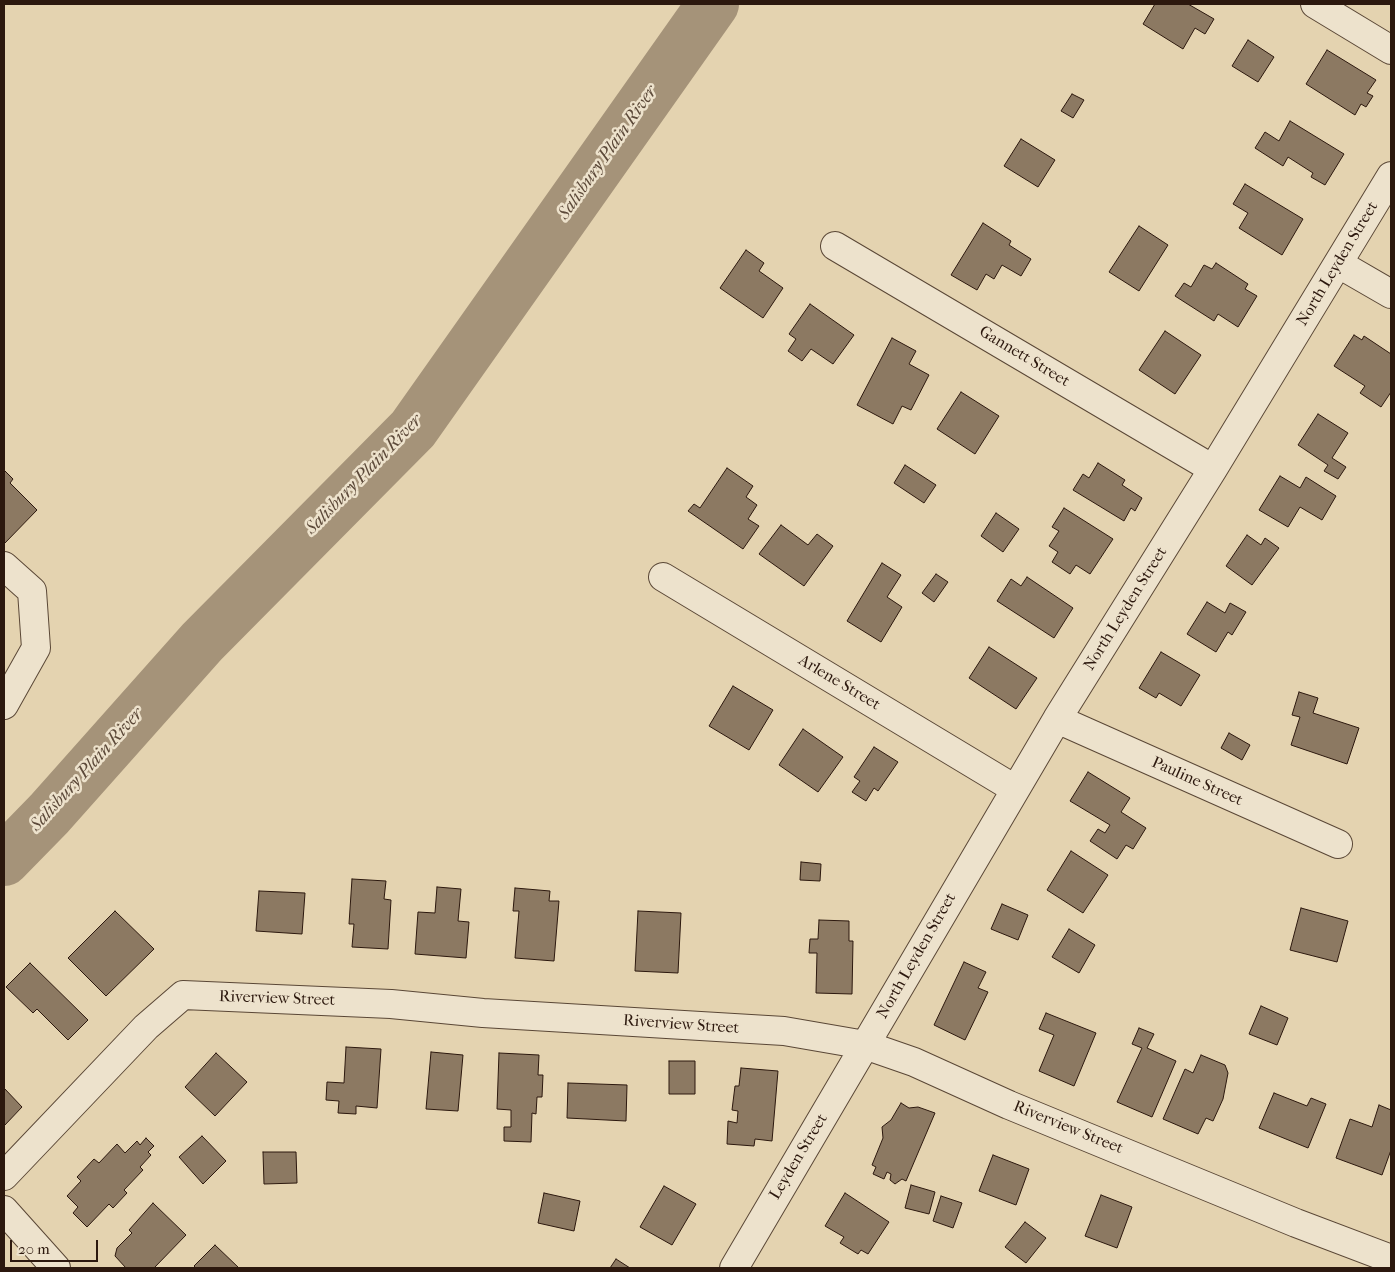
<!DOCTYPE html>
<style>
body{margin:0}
#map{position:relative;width:1395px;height:1272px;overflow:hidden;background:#e4d3b0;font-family:"IM FELL French Canon",serif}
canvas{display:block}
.frame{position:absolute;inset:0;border:5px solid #2c180e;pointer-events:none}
.scale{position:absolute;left:10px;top:1240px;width:88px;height:22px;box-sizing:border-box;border:2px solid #2c180e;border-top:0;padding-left:6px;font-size:15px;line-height:18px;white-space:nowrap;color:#2c180e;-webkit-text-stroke:4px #ede2cc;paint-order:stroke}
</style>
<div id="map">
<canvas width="1395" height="1272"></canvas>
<div class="frame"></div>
<div class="scale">20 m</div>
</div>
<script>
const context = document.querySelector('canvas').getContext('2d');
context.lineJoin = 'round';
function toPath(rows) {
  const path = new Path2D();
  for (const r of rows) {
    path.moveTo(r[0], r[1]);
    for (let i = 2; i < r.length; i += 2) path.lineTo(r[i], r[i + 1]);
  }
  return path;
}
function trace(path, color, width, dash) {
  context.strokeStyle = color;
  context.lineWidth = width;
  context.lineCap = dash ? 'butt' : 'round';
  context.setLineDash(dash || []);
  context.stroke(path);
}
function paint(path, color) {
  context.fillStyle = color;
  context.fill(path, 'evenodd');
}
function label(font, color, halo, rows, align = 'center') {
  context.font = font + ' "IM FELL French Canon",serif';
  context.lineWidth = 5;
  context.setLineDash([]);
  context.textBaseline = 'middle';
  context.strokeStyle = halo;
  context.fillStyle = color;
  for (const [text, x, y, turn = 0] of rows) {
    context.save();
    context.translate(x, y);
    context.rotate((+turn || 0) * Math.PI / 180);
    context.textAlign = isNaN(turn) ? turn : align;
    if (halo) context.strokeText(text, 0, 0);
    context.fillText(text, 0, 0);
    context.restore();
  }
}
trace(toPath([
 [4,860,49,814,202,642,413,429,713,4]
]), '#a59379', 52);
const building = toPath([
 [1155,4,1188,4,1214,19,1205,34,1195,28,1183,49,1143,24,1155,4],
 [1248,40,1274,57,1258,82,1232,66,1248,40],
 [1327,50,1376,80,1367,93,1373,96,1366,107,1361,104,1355,115,1306,84,1327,50],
 [1072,94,1084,100,1073,118,1061,111,1072,94],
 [1290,121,1344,154,1325,185,1311,177,1313,173,1288,157,1283,166,1255,148,1265,132,1279,141,1290,121],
 [1021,139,1055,160,1038,187,1004,166,1021,139],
 [1245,184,1303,219,1282,255,1239,228,1248,213,1233,204,1245,184],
 [983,223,1011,241,1009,245,1031,259,1021,276,1002,265,994,279,986,274,977,290,951,275,983,223],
 [1139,226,1168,245,1139,291,1109,272,1139,226],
 [746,250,764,263,759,271,783,288,763,318,720,288,746,250],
 [1216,263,1248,284,1245,289,1257,296,1238,327,1218,314,1214,321,1175,296,1184,283,1191,287,1204,265,1212,269,1216,263],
 [810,304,854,335,833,364,811,349,802,361,788,351,796,339,789,334,810,304],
 [1165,331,1201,355,1175,394,1139,370,1165,331],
 [1354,335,1362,340,1364,336,1391,354,1391,392,1381,407,1360,393,1365,386,1334,366,1354,335],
 [892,338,916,351,909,364,929,375,911,410,902,406,893,424,857,405,892,338],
 [961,392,999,416,975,454,937,429,961,392],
 [1318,414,1348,433,1332,458,1346,467,1338,479,1324,471,1328,465,1298,445,1318,414],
 [1098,463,1125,480,1122,485,1142,498,1135,511,1131,508,1124,521,1073,490,1083,474,1089,478,1098,463],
 [905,465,936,485,924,503,894,483,905,465],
 [727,468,753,486,746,497,757,505,748,519,759,526,743,549,688,511,694,504,700,508,727,468],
 [4,470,13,479,10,483,37,510,4,544,4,470],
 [1280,476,1300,488,1306,477,1336,496,1322,520,1300,507,1288,527,1259,510,1280,476],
 [1064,508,1113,539,1090,574,1076,565,1070,574,1052,562,1058,552,1049,546,1059,531,1052,527,1064,508],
 [996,513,1019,529,1003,552,981,536,996,513],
 [781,525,808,545,817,534,833,546,804,586,759,554,781,525],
 [1247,535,1261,545,1265,538,1279,548,1252,585,1226,566,1247,535],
 [882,563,901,575,887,597,902,607,881,642,847,621,882,563],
 [936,574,948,582,934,602,922,593,936,574],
 [1027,577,1073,608,1054,638,997,601,1011,579,1021,586,1027,577],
 [1207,602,1225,613,1230,603,1246,612,1232,635,1228,632,1216,652,1187,634,1207,602],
 [989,647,1037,678,1016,709,969,678,989,647],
 [1161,652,1200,675,1181,706,1159,693,1156,698,1139,688,1161,652],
 [733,686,773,710,749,750,709,726,733,686],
 [1299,692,1318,698,1313,713,1359,728,1347,764,1291,745,1300,717,1292,715,1299,692],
 [803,729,843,757,818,792,779,765,803,729],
 [1229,733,1250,745,1242,760,1221,748,1229,733],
 [874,747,898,762,878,791,874,788,866,801,852,792,860,781,854,777,874,747],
 [1088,772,1130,798,1121,812,1146,828,1133,849,1126,845,1117,859,1090,841,1098,829,1105,833,1110,825,1070,801,1088,772],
 [1071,851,1108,875,1083,913,1047,890,1071,851],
 [801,862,821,864,820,881,800,880,801,862],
 [352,879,386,881,384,899,391,900,388,949,352,947,354,924,349,924,352,879],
 [437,887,461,889,458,921,469,922,466,958,415,954,418,912,435,913,437,887],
 [515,888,550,891,549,901,559,901,554,961,515,958,519,911,513,911,515,888],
 [259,891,305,893,302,934,256,931,259,891],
 [1002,904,1028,915,1018,940,991,929,1002,904],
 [1301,908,1348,921,1337,962,1290,950,1301,908],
 [115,911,154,949,106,996,68,958,115,911],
 [638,911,681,913,678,973,635,971,638,911],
 [819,920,849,921,849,941,853,941,852,994,816,993,817,953,809,953,810,939,818,939,819,920],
 [1069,929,1095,945,1079,973,1052,957,1069,929],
 [964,962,986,972,978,988,988,992,965,1040,934,1025,964,962],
 [30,963,88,1020,68,1040,37,1009,33,1013,6,987,30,963],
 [1261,1006,1288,1018,1277,1045,1249,1034,1261,1006],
 [1046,1013,1096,1033,1074,1086,1039,1071,1054,1035,1039,1029,1046,1013],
 [1139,1028,1154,1034,1147,1048,1176,1061,1152,1117,1117,1102,1142,1048,1132,1044,1139,1028],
 [346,1047,381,1049,377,1108,356,1106,356,1114,338,1113,339,1101,326,1100,327,1082,344,1083,346,1047],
 [431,1052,463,1055,458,1111,426,1109,431,1052],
 [216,1053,247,1082,215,1116,185,1087,216,1053],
 [499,1053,539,1055,538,1075,543,1075,542,1097,537,1097,536,1114,532,1113,531,1142,504,1141,504,1127,511,1127,511,1110,497,1109,499,1053],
 [1201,1055,1225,1065,1228,1073,1223,1099,1213,1121,1206,1118,1198,1134,1163,1119,1185,1069,1193,1073,1201,1055],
 [669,1061,695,1061,695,1094,669,1094,669,1061],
 [741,1068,778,1071,772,1141,755,1139,754,1146,727,1144,728,1121,737,1123,738,1111,732,1110,735,1086,739,1086,741,1068],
 [568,1083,627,1085,626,1121,567,1118,568,1083],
 [4,1088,22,1107,4,1126,4,1088],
 [1274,1093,1307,1106,1311,1098,1326,1104,1308,1148,1259,1128,1274,1093],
 [901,1103,909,1108,918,1107,935,1113,906,1181,902,1179,895,1184,890,1180,891,1174,887,1172,884,1179,873,1174,876,1167,872,1165,883,1138,882,1127,891,1120,901,1103],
 [1379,1105,1391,1110,1391,1150,1382,1175,1336,1158,1350,1119,1372,1127,1379,1105],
 [202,1136,226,1161,203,1184,179,1157,202,1136],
 [146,1138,154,1146,148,1152,151,1155,140,1167,143,1170,124,1190,127,1193,113,1208,109,1204,87,1227,73,1213,78,1207,67,1196,81,1181,77,1177,94,1159,99,1163,117,1144,125,1153,137,1141,140,1145,146,1138],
 [263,1152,296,1152,297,1183,264,1184,263,1152],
 [993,1155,1029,1169,1016,1205,979,1191,993,1155],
 [911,1185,935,1192,929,1214,905,1208,911,1185],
 [664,1186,696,1204,672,1245,640,1227,664,1186],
 [544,1193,580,1201,574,1231,538,1223,544,1193],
 [845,1193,889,1222,868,1254,861,1250,858,1254,840,1243,844,1237,825,1226,845,1193],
 [1101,1195,1132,1207,1117,1248,1085,1236,1101,1195],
 [941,1196,962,1203,953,1228,933,1221,941,1196],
 [153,1203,186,1235,154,1268,126,1268,115,1256,117,1248,132,1233,129,1230,153,1203],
 [1025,1222,1046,1238,1026,1263,1005,1247,1025,1222],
 [215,1245,239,1268,196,1268,194,1266,215,1245],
 [616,1259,630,1268,610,1268,616,1259]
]);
paint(building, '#8c7962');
trace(building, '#2c180e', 1);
const minor = toPath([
 [1315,4,1391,50],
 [835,246,1213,469],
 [1339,264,1391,294],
 [4,566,32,591,36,648,4,705],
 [663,577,1015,789],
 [1057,719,1338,844],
 [4,1176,146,1027,183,995,391,1004,483,1013,784,1031,865,1045,914,1062,1009,1105,1296,1223,1391,1259],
 [4,1210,56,1268],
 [734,1268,1057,719,1213,469,1391,176]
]);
trace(minor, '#5a4736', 30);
trace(minor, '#ede2cc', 28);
label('16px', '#2c180e', '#ede2cc', [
 ["North Leyden Street",1338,264,-59],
 ["Gannett Street",1024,357,31],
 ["North Leyden Street",1126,609,-58],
 ["Arlene Street",839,683,31],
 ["Pauline Street",1197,782,24],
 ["North Leyden Street",917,956,-60],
 ["Riverview Street",277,999,2],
 ["Riverview Street",681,1025,4],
 ["Riverview Street",1068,1128,22],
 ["Leyden Street",799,1157,-59]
]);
label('italic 18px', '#5c4939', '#ede2cc', [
 ["Salisbury Plain River",608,153,-55],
 ["Salisbury Plain River",364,475,-46],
 ["Salisbury Plain River",87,770,-48]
]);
</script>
